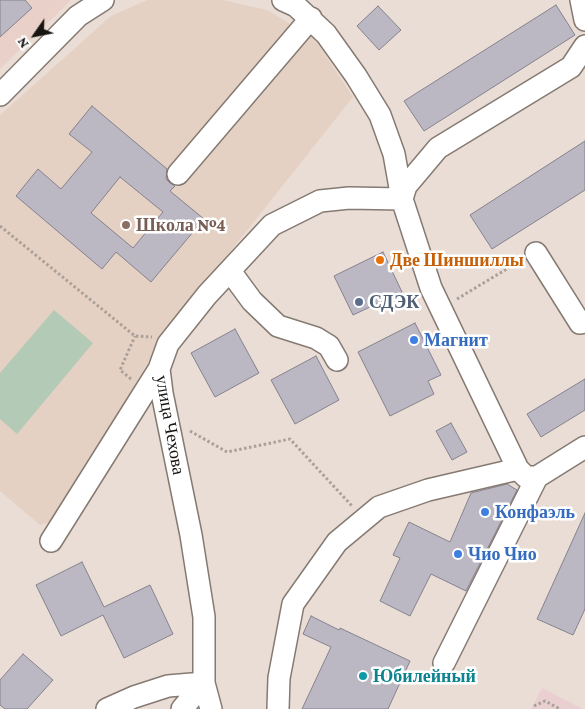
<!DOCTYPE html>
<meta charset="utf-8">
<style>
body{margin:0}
#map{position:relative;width:585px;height:709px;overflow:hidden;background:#eaddd5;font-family:"Crimson Pro",serif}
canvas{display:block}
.north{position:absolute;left:10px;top:10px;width:50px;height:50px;-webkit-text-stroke:4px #fff;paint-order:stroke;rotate:237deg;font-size:14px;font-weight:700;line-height:20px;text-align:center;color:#181411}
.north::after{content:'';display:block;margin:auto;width:18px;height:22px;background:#181411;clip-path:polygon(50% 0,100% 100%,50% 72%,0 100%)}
</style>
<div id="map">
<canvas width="585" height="709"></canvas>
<div class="north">N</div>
</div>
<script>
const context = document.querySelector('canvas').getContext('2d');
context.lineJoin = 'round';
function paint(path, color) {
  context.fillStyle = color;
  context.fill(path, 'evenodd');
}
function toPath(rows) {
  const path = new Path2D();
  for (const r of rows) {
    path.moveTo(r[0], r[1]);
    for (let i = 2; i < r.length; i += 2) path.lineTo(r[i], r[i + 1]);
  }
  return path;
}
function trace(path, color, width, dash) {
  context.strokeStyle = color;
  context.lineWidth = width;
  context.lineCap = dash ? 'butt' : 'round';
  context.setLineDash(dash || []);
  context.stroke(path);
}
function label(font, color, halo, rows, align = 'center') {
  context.font = font + ' "Crimson Pro",serif';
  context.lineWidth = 5;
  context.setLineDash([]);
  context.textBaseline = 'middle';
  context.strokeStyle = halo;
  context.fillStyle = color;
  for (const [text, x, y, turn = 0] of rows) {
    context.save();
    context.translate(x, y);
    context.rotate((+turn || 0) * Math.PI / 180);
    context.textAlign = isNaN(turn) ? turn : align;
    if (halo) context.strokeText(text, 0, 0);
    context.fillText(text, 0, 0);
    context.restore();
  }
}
paint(toPath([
 [542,688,583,709,531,709]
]), '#e9cfcf');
paint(toPath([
 [0,0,71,0,0,69]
]), '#e9d0c8');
paint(toPath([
 [147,0,223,0,267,10,314,38,353,97,164,335,54,521,40,525,0,491,0,115,111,16]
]), '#e4d1c3');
paint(toPath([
 [54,310,93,343,17,434,0,419,0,373]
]), '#b3cab7');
const building = toPath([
 [0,0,25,0,32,8,0,37,0,0],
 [556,5,575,35,424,131,404,101,556,5],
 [378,6,401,30,379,50,357,26,378,6],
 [92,106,167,169,166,179,170,183,175,186,170,191,204,219,151,282,116,252,102,269,16,196,38,169,61,189,92,152,69,134,92,106],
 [120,177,163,212,133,248,91,213,120,177],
 [585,141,585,190,492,249,470,215,585,141],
 [383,252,402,292,353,315,334,276,383,252],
 [415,323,441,375,428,381,434,394,390,416,358,352,415,323],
 [235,329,259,373,215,397,191,353,235,329],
 [316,356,339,400,295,424,271,380,316,356],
 [585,379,585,410,541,437,527,414,585,379],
 [451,423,467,452,452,460,436,431,451,423],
 [507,484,517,490,466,591,431,574,410,616,380,601,400,558,393,555,409,522,450,542,471,493,507,484],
 [585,513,585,609,573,635,537,619,585,513],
 [82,562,104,607,150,585,173,634,124,658,103,615,61,636,36,585,82,562],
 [311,616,339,630,340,628,410,661,388,709,302,709,331,647,303,634,311,616],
 [23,654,53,680,27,709,5,709,0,705,0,680,23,654]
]);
paint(building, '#bbb8c4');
trace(building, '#85828d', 1);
const minor = toPath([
 [283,0,296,6,326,34,356,76,380,115,394,154,402,199,431,288,518,469,526,477,537,477,585,447],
 [581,0,585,20],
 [0,95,78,16,103,0],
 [178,174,311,18],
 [402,199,406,186,438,148,571,67,585,46],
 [536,253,580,323,585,322],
 [230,271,252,301,278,326,316,338,329,346,337,360],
 [51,541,159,369],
 [444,663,537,477],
 [107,709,134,697,168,686,204,683,182,709],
 [211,709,204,683,204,617,191,535,162,393,159,369,168,344,207,295,272,225,320,201,349,198,402,199],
 [278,709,279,678,293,604,337,542,379,507,428,490,518,469]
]);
trace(minor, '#857a72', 24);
trace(toPath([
 [0,226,135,336,152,337],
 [457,299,520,261],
 [131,379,120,370,135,336],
 [190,431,227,452,290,439,352,506],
 [534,706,545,701,560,709]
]), '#aa9f99', 3, [2.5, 2.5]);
trace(minor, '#fff', 21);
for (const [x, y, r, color] of [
 [126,225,5,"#8d6e63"],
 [380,260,5,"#e8710a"],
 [359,302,5,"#5c6f8a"],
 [414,340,5,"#3f7fe0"],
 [485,512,5,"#3f7fe0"],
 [458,554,5,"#3f7fe0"],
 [363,676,5,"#0f9aa8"]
]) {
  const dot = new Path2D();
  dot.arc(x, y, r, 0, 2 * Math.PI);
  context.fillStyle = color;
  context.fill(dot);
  trace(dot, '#fff', 2);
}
label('bold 18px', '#785e54', '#fff', [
 ["Школа №4",136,225]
], 'left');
label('bold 18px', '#c56008', '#fff', [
 ["Две Шиншиллы",390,260]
], 'left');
label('bold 18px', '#4e5e75', '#fff', [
 ["СДЭК",369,302]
], 'left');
label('bold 18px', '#366cbe', '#fff', [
 ["Магнит",424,340],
 ["Конфаэль",495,512],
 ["Чио Чио",468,554]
], 'left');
label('18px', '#181411', '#fff', [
 ["улица Чехова",170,425,80]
]);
label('bold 18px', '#0d838f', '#fff', [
 ["Юбилейный",373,676]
], 'left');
</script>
